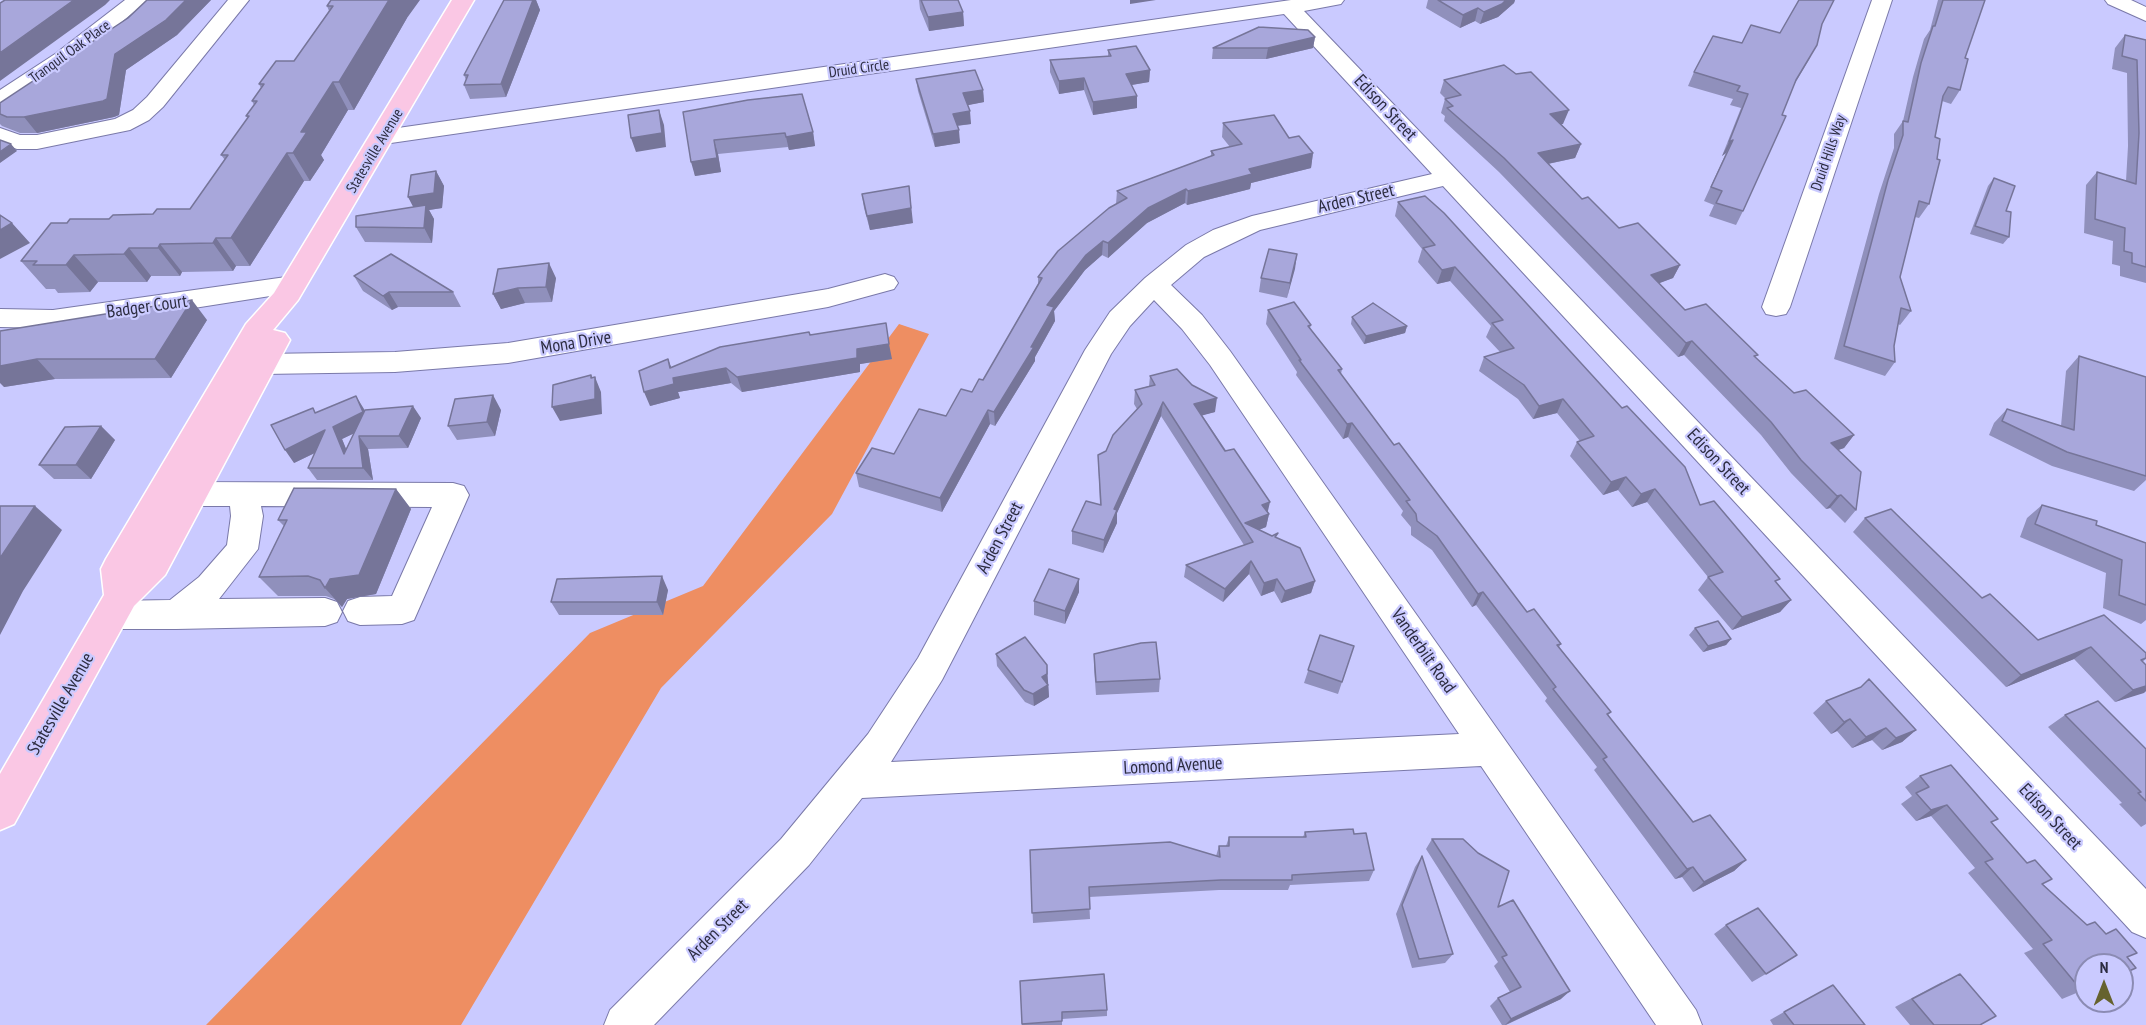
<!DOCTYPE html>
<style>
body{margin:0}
#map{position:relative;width:2146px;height:1025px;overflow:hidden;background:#cacaff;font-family:"PT Sans Narrow",sans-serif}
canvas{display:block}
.north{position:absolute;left:2074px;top:953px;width:60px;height:60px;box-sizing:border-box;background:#cacaff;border:2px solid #8b8bb3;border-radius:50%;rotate:0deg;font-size:16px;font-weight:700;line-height:24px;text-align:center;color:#2c2c40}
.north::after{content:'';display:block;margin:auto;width:21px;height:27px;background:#66622f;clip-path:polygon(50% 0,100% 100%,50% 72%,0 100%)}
</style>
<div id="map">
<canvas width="2146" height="1025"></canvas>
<div class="north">N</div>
</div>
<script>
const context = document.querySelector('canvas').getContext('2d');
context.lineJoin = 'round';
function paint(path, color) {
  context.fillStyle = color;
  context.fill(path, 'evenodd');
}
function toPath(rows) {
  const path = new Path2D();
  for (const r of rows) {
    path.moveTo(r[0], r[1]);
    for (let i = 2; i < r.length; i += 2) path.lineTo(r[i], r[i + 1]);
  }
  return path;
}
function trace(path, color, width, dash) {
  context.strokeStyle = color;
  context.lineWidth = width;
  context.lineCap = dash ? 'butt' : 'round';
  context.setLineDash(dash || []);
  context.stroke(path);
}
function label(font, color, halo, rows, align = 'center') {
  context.font = font + ' "PT Sans Narrow",sans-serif';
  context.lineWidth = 4.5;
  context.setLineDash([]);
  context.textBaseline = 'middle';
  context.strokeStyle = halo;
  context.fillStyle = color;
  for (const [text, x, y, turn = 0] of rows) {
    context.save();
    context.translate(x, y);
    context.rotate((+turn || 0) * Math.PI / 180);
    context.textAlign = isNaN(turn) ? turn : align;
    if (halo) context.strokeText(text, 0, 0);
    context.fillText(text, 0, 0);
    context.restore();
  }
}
paint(toPath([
 [899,324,929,334,832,514,661,688,461,1025,206,1025,590,633,703,586]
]), '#ee8e62');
const minor = toPath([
 [125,0,148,0,71,64,8,105,0,107,0,90,55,54,125,0],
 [228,0,249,0,163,107,149,120,130,130,37,149,17,149,0,143,0,128,20,135,37,135,115,119,133,110,147,97,228,0],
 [1291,0,1344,0,1341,4,1304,11,2146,889,2146,938,2132,932,1443,186,1260,230,1204,257,1171,285,1202,315,1230,351,1696,1010,1702,1025,1656,1025,1481,766,862,798,809,865,654,1025,604,1025,610,1010,781,839,868,734,918,658,1085,350,1110,312,1145,278,1186,245,1213,230,1252,216,1432,174,1284,14,384,144,376,142,372,137,376,132,384,130,1291,0],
 [1154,300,1182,329,1210,365,1459,734,891,762,942,680,1111,354,1130,326,1154,300],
 [1872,0,1892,0,1790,307,1786,314,1776,316,1766,314,1762,307,1872,0],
 [2105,0,2131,0,2146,7,2146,21,2108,4,2105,0],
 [885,274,894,277,898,283,894,289,828,307,508,363,395,372,263,374,253,371,249,364,253,357,263,354,395,352,508,343,828,289,885,274],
 [293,276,302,279,306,285,302,291,105,322,53,328,0,327,0,309,53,310,293,276],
 [192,482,453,483,464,486,469,495,414,620,402,624,360,625,348,621,343,611,348,601,360,597,392,596,432,507,261,506,263,516,258,549,219,599,325,598,337,602,342,612,337,622,325,626,176,629,111,629,99,625,94,615,99,605,111,601,170,600,199,577,227,545,231,516,230,506,192,506,181,503,176,494,181,485,192,482]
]);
const major = toPath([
 [452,0,474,0,298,300,273,330,285,333,290,340,165,575,134,606,14,824,0,830,0,774,104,595,101,569,106,559,246,324,274,293,452,0]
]);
trace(minor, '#7a79a9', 2);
trace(major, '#fff', 3);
paint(minor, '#fff');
paint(major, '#fac7e4');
paint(toPath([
 [147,0,211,0,177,35,126,70,119,115,114,117,37,133,20,133,2,126,0,124,0,103,128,18],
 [331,0,407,18,354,110,348,110,321,155,324,160,310,181,304,181,250,266,236,266,233,271,182,272,180,276,151,276,147,282,98,282,90,292,58,293,55,289,46,289,21,261,67,223,153,214,190,209,225,160,221,155,248,118,246,116,254,105,252,101,261,88,259,84,294,61,329,11,327,6],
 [504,0,536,0,540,10,506,97,470,99,464,85,466,80,464,75],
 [919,0,958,0,963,12,964,26,929,31,920,9],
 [1428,0,1515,0,1514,3,1498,17,1480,24,1475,21,1460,28,1426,8],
 [1938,0,1985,0,1965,58,1960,90,1951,104,1942,101,1935,137,1929,204,1919,218,1915,217,1900,277,1911,311,1900,325,1898,324,1894,346,1895,362,1885,376,1834,359,1879,194,1894,148,1894,134,1903,121,1913,77,1924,39,1930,30],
 [1822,24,1810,58,1794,85,1743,211,1736,225,1709,216,1714,205,1704,201,1726,153,1722,156,1741,108,1730,105,1733,99,1688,86,1694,72,1742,43],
 [2125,35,2145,40,2146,39,2146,283,2120,276,2120,266,2112,264,2113,241,2084,233,2086,185,2097,172,2126,181,2128,146,2127,73,2112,69,2115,48],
 [1315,37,1313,48,1266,59,1212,59,1213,48],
 [1108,50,1150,70,1149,82,1132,85,1137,108,1093,115,1084,90,1059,94,1050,72,1050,60,1108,56],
 [916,79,983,90,984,102,967,105,971,124,957,126,960,143,935,147,918,91],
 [1444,80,1563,124,1561,124,1581,144,1575,158,1548,164,1582,199,1619,228,1680,265,1673,278,1659,283,1685,310,1756,358,1794,393,1854,435,1844,448,1838,450,1856,510,1845,523,1830,508,1826,509,1791,473,1761,435,1684,355,1678,357,1499,172,1444,121,1445,116,1441,113,1445,99,1446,99,1440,93],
 [683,112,813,132,815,146,789,150,788,147,718,154,721,172,695,176],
 [1223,123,1289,138,1313,153,1311,168,1251,183,1250,189,1187,205,1185,203,1147,223,1108,258,1102,255,1085,270,1054,311,1055,321,1035,357,1035,361,995,426,990,424,942,512,859,487,856,473,894,454,946,416,972,392,983,380,1038,284,1038,277,1116,204,1117,191,1211,156,1211,151,1230,147,1222,137],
 [436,171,444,186,442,208,429,210,434,219,432,243,365,242,356,227,413,207],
 [1994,178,2006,211,2009,237,2003,244,1970,234,1988,186],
 [862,194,913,223,870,230,864,208],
 [1398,202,1777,583,1791,600,1780,612,1732,630,1698,590,1708,577,1647,502,1632,507,1618,490,1603,495,1570,456,1577,442,1580,441,1557,413,1533,419,1518,399,1479,371,1484,357,1500,352,1486,337,1491,326,1450,281,1437,284,1418,262,1422,249,1395,216],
 [1297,254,1287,298,1259,292,1261,278],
 [354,276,453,292,461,307,398,307,392,310,363,291],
 [556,278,552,302,525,303,501,309,493,294],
 [1268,310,1311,325,1310,328,1342,369,1341,374,1394,445,1527,612,1561,644,1559,647,1611,712,1608,715,1693,822,1746,860,1734,871,1693,892,1682,877,1675,879,1594,770,1597,767,1545,701,1547,698,1476,605,1472,607,1432,550,1411,535,1411,527,1401,515,1403,511,1348,437,1343,439,1296,375,1297,372,1266,324],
 [1352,317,1407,326,1405,333,1364,344,1351,324],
 [207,320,171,378,55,379,4,387,0,333],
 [810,335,892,359,860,364,860,372,742,392,731,383,678,392,680,398,650,406,672,367],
 [2079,356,2146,377,2146,480,2134,491,2052,466,1989,435,1994,423,2007,409,2061,426,2066,371],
 [1150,376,1215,412,1202,415,1269,514,1266,527,1259,530,1277,538,1315,581,1311,593,1281,603,1274,591,1261,596,1249,574,1223,602,1184,577,1186,565,1244,545,1161,416,1117,513,1117,523,1103,553,1072,544,1072,531,1100,505,1098,455,1106,451,1137,409,1134,404,1135,390,1149,386],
 [313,408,316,413,365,411,421,418,408,448,368,449,373,480,317,480,308,468,315,453,294,463],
 [354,433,346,449,342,439],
 [501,410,495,436,457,440,448,426],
 [101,426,115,440,91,479,54,479,39,465],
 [396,489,411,509,376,594,347,599,342,607,334,599,326,596,278,596,259,577,284,526,278,520],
 [2042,505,2146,543,2146,620,2141,624,2103,608,2106,573,2020,537,2027,518],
 [1865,518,1982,598,2038,640,2146,653,2146,659,2142,662,2146,665,2146,691,2115,702,2074,659,2006,687,1853,532],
 [1079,579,1079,592,1065,624,1034,615,1034,601],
 [668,590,663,615,559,615,551,602],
 [1695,628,1731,639,1726,645,1703,652,1689,635],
 [1320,635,1342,682,1338,694,1304,683],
 [996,654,1048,684,1049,697,1034,706,1025,702,997,666],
 [1094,654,1160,679,1159,692,1096,695,1094,667],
 [1826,701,1916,730,1902,742,1882,750,1872,740,1852,748,1837,731,1831,734,1813,713],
 [2065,715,2146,749,2146,824,2141,827,2119,804,2122,803,2048,727],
 [1920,776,1992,824,2043,884,2087,925,2127,958,2086,989,2062,999,2024,953,2033,949,1968,873,1975,868,1931,816,1916,821,1901,804,1912,796,1905,787],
 [1305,832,1354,834,1374,870,1369,881,1290,885,1288,890,1219,890,1089,897,1090,919,1033,923,1030,850,1216,856,1219,846,1226,846,1229,837,1303,837],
 [1432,839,1498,907,1561,999,1506,1025,1502,1025,1490,1006,1498,998,1510,992,1494,966,1498,962,1426,849],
 [1422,856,1453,954,1445,963,1412,968,1396,914,1415,867],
 [1726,925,1783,964,1752,982,1714,934],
 [1020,981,1107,1010,1107,1016,1062,1019,1062,1025,1022,1025],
 [1942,982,1980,1025,1910,1025,1895,1007],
 [1784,1012,1865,1025,1773,1025,1770,1020]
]), '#9090bc');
paint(toPath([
 [74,0,110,0,105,5,0,81,0,53],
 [186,0,211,0,177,35,126,70,119,115,114,117,37,133,24,117,115,54],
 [389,0,420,0,407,18,354,110,339,82],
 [533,0,536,0,540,10,506,97,501,84],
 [1130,0,1156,0,1130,4],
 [1506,0,1515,0,1514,3,1498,17,1480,24,1484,12],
 [1478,8,1475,21,1460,28,1463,15],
 [963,12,964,26,929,31,928,17],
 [1315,37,1313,48,1266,59,1268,48],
 [1150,70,1149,82,1125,86,1126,74],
 [1084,78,1084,90,1059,94,1059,81],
 [333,82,348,110,321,155,324,160,310,181,293,153,301,132],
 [983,90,984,102,964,106,963,93],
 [1137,96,1137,108,1093,115,1093,102],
 [659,110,664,125,666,147,636,152,631,138],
 [1569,110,1563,124,1546,128,1550,114],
 [970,111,971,124,954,126,953,114],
 [959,130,960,143,935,147,933,134],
 [813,132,815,146,789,150,786,137],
 [714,140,718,154,721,172,695,176,691,162],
 [1733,140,1726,153,1722,156,1729,142],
 [11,144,17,151,0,163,0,152],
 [1581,144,1575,158,1533,167,1538,153],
 [287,153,304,181,250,266,231,238],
 [1313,153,1311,168,1251,183,1250,189,1187,205,1188,191,1249,169],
 [436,171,444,186,442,208,429,210,434,219,432,243,408,197],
 [909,186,913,223,870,230,867,216],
 [1186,189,1185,203,1147,223,1108,258,1108,243,1148,208],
 [12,223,30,243,0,259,0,230],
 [216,238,236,266,233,271,213,243],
 [1103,241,1102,255,1085,270,1054,311,1055,321,1035,357,1035,361,995,426,994,412,1031,347,1047,305,1086,255],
 [160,244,182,272,180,276,158,248],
 [129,248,151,276,147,282,124,254],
 [1297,254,1295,269,1287,298,1290,283],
 [74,255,98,282,90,292,66,265],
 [549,263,556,278,552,302,546,287],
 [1680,265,1673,278,1644,289,1651,275],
 [1455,267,1450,281,1437,284,1442,270],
 [518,288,525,303,501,309,493,294],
 [389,292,398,307,392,310,383,296],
 [192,300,207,320,171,378,155,359],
 [1407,326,1405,333,1364,344,1366,336],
 [1692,341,1684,355,1678,357,1686,343],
 [889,344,892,359,860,364,860,372,742,392,737,377,857,349],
 [37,359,55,379,4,387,0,383,0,366],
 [668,359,674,374,726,368,731,383,678,392,680,398,650,406,644,392,670,368],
 [591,375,595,383,595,377,601,392,602,414,560,421,552,407,591,378],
 [493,395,501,410,495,436,487,422],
 [356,396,364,409,372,425,342,439,353,466,344,454,333,427],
 [1217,398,1215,412,1193,418,1194,404],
 [1563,399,1557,413,1533,419,1539,406],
 [1163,402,1161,416,1117,513,1117,523,1103,553,1104,540,1114,509],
 [413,406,421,418,408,448,399,436],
 [988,410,990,424,942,512,940,498],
 [1352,423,1348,437,1343,439,1347,424],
 [101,426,115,440,91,479,76,465],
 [325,430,335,443,294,463,285,450],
 [1854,435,1844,448,1821,456,1831,443],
 [359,436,368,449,373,480,363,468],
 [1626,477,1618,490,1603,495,1611,482],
 [396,489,411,509,376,594,347,599,342,607,325,588,330,579],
 [1655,489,1647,502,1632,507,1641,494],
 [1841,495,1830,508,1826,509,1837,496],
 [1270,502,1267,515,1269,514,1266,527,1248,534,1245,523,1262,505],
 [35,506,62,530,23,591,0,635,0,558],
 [1251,561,1249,574,1223,602,1225,589],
 [662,576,668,590,663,615,657,602],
 [1079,579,1079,592,1065,624,1065,611],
 [1277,579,1274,591,1261,596,1264,583],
 [1315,581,1311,593,1281,603,1285,591],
 [1483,592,1476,605,1472,607,1478,594],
 [1791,600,1780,612,1732,630,1742,617],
 [1731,639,1726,645,1703,652,1708,646],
 [2091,647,2074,659,2006,687,2021,675],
 [1047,665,1049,697,1034,706,1033,694,1042,677],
 [2146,686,2146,691,2144,693,2115,702,2133,690],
 [1850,719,1837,731,1831,734,1844,722],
 [1886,728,1872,740,1852,748,1866,737],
 [1916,730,1902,742,1882,750,1896,738],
 [1947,805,1931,816,1916,821,1931,810],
 [1746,860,1734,871,1693,892,1704,882],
 [1693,867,1682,877,1675,879,1687,869],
 [1570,991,1561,999,1505,1025,1511,1019]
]), '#767599');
const building = toPath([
 [5,0,74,0,0,53,0,3,5,0],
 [147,0,186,0,166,20,115,54,107,99,103,101,24,117,7,117,0,114,0,103,128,18,147,0],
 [331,0,389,0,339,82,333,82,301,132,307,132,293,153,287,153,231,238,216,238,213,243,160,244,158,248,129,248,124,254,74,255,66,265,33,265,37,261,21,261,51,223,67,223,70,219,109,219,113,215,153,214,157,209,190,209,228,155,221,155,249,116,246,116,257,101,252,101,264,84,259,84,276,61,294,61,333,6,327,6,331,0],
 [504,0,533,0,501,84,464,85,468,75,464,75,504,0],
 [921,0,958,0,963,12,928,17,921,0],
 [1438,0,1506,0,1502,4,1484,12,1478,8,1463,15,1438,0],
 [1799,0,1834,0,1822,24,1817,45,1796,80,1782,115,1786,116,1743,211,1716,203,1722,191,1711,187,1733,140,1729,142,1748,94,1737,91,1740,86,1694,72,1713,36,1742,43,1751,25,1780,33,1799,0],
 [1943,0,1985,0,1965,58,1968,59,1960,90,1948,87,1943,96,1935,137,1940,139,1937,159,1940,160,1929,204,1919,201,1900,277,1911,311,1901,308,1894,346,1895,362,1844,346,1888,180,1903,135,1903,121,1908,122,1921,63,1933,26,1935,26,1943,0],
 [1259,27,1308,30,1315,37,1268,48,1213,48,1259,27],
 [2125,35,2146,40,2146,267,2132,263,2132,253,2124,251,2125,228,2095,219,2097,172,2136,184,2139,133,2137,60,2122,56,2125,35],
 [1136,46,1150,70,1126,74,1137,96,1093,102,1084,78,1059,81,1050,60,1111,56,1108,50,1136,46],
 [1504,65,1516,74,1531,72,1569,110,1550,114,1581,144,1538,153,1582,199,1588,197,1619,228,1638,223,1680,265,1651,275,1685,310,1706,304,1758,355,1754,356,1794,393,1806,390,1854,435,1831,443,1861,472,1856,510,1841,495,1837,496,1801,460,1771,422,1692,341,1686,343,1504,158,1447,108,1453,106,1445,99,1461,95,1444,80,1504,65],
 [975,70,983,90,963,93,970,111,953,114,959,130,933,134,916,79,975,70],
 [802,94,813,132,786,137,785,133,714,140,717,158,691,162,683,112,748,100,802,94],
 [659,110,662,133,631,138,628,115,659,110],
 [1274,115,1289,138,1299,136,1313,153,1249,169,1252,174,1188,191,1186,189,1148,208,1108,243,1103,241,1086,255,1047,305,1054,307,1031,347,1034,347,994,412,988,410,940,498,856,473,872,448,894,454,919,409,946,416,961,389,972,392,979,379,983,380,1042,278,1038,277,1058,251,1109,208,1127,198,1117,191,1214,155,1211,151,1242,144,1223,123,1274,115],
 [0,140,11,144,0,152,0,140],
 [436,171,434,193,408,197,411,175,436,171],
 [1994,178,2015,186,2006,211,2011,212,2009,237,1975,226,1994,178],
 [909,186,911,208,867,216,862,194,909,186],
 [1425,196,1444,213,1622,408,1627,406,1685,467,1700,505,1714,501,1780,579,1775,581,1791,600,1742,617,1708,577,1723,572,1655,489,1641,494,1626,477,1611,482,1577,442,1594,436,1563,399,1539,406,1524,385,1484,357,1514,348,1492,323,1503,320,1455,267,1442,270,1423,248,1435,245,1398,202,1425,196],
 [426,205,424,228,356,227,356,216,426,205],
 [0,215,12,223,0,230,0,215],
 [1269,249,1297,254,1290,283,1261,278,1269,249],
 [391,254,453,292,389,292,383,296,354,276,391,254],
 [549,263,546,287,518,288,493,294,498,269,549,263],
 [192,300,155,359,37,359,0,366,0,331,192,300],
 [1294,302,1311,325,1308,326,1342,369,1338,370,1394,445,1399,443,1527,612,1534,609,1561,644,1557,645,1611,712,1607,714,1693,822,1710,815,1746,860,1704,882,1693,867,1687,869,1603,759,1607,757,1553,689,1556,687,1483,592,1478,594,1437,536,1417,521,1416,514,1406,501,1410,500,1352,423,1347,424,1299,360,1301,360,1268,310,1294,302],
 [1373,303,1407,326,1366,336,1352,317,1373,303],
 [886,323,889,344,857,349,857,358,737,377,726,368,673,378,674,384,644,392,639,371,668,359,670,368,720,347,809,332,810,335,886,323],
 [2079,356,2146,377,2146,476,2067,452,2002,421,2007,409,2074,430,2079,356],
 [1177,369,1192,385,1217,398,1194,404,1225,451,1234,449,1270,502,1262,505,1269,514,1245,523,1272,536,1278,533,1275,537,1300,548,1315,581,1285,591,1277,579,1264,583,1251,561,1225,589,1186,565,1253,542,1163,402,1114,509,1117,510,1104,540,1072,531,1086,501,1101,505,1098,455,1106,451,1113,435,1142,404,1135,390,1155,385,1150,376,1177,369],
 [591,375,591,378,595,377,595,399,552,407,553,385,591,375],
 [493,395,487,422,448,426,455,399,493,395],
 [356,396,363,412,333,427,344,454,365,410,413,406,399,436,359,436,363,468,308,468,325,430,285,450,271,425,313,408,315,413,356,396],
 [101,426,76,465,39,465,65,427,101,426],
 [294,488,396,489,359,575,330,579,325,588,320,580,308,576,259,577,287,520,278,520,294,488],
 [2042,505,2097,521,2096,525,2146,543,2146,605,2119,595,2122,560,2035,524,2042,505],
 [0,506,35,506,0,558,0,506],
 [1891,509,1982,598,1990,594,2038,640,2104,615,2146,653,2146,658,2141,660,2146,665,2146,686,2133,690,2091,647,2021,675,1865,518,1891,509],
 [1049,569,1079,579,1065,611,1034,601,1049,569],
 [662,576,657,602,551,602,557,579,662,576],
 [1718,621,1731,639,1708,646,1695,628,1718,621],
 [1320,635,1354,646,1342,682,1308,670,1320,635],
 [1025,637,1047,665,1047,674,1042,677,1048,685,1033,694,1024,690,996,654,1025,637],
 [1156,642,1160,679,1096,682,1094,654,1141,643,1156,642],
 [1869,679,1916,730,1896,738,1886,728,1866,737,1850,719,1844,722,1826,701,1861,687,1869,679],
 [2098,701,2146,749,2146,801,2138,793,2141,792,2065,715,2098,701],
 [1951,765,1998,819,1991,822,2027,863,2035,860,2052,879,2042,884,2087,925,2095,922,2106,934,2116,929,2137,953,2127,957,2136,968,2122,974,2122,965,2086,965,2086,989,2082,991,2043,944,2052,940,1985,862,1993,859,1947,805,1931,810,1916,793,1929,787,1920,776,1951,765],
 [1353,829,1354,834,1366,833,1374,870,1292,875,1292,880,1221,880,1089,887,1090,909,1032,913,1030,850,1170,842,1220,857,1219,846,1229,846,1229,837,1306,837,1305,832,1353,829],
 [1432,839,1463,839,1478,853,1509,871,1498,907,1513,900,1570,991,1511,1019,1498,998,1521,987,1502,957,1507,955,1432,839],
 [1422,856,1453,954,1419,959,1402,905,1422,856],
 [1758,908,1797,955,1766,974,1726,925,1758,908],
 [1104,974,1107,1010,1062,1012,1062,1021,1022,1024,1020,981,1104,974],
 [1960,974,1996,1016,1980,1025,1934,1025,1912,999,1960,974],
 [1833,985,1865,1025,1794,1025,1784,1012,1833,985]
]);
paint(building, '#a8a7db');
trace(building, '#767599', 1.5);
label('15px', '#2c2c40', '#cacaff', [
 ["Tranquil Oak Place",70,52,-36],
 ["Druid Circle",859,69,-8],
 ["Statesville Avenue",375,151,-59],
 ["Druid Hills Way",1829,153,-71]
]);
label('18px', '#2c2c40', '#cacaff', [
 ["Edison Street",1385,108,47],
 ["Arden Street",1356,199,-13],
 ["Badger Court",147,307,-8],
 ["Mona Drive",576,343,-9],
 ["Edison Street",1718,462,47],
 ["Arden Street",1000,538,-62],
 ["Vanderbilt Road",1423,651,55],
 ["Statesville Avenue",61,704,-60],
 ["Lomond Avenue",1173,766,-3],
 ["Edison Street",2050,817,47],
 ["Arden Street",718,930,-45]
]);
</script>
